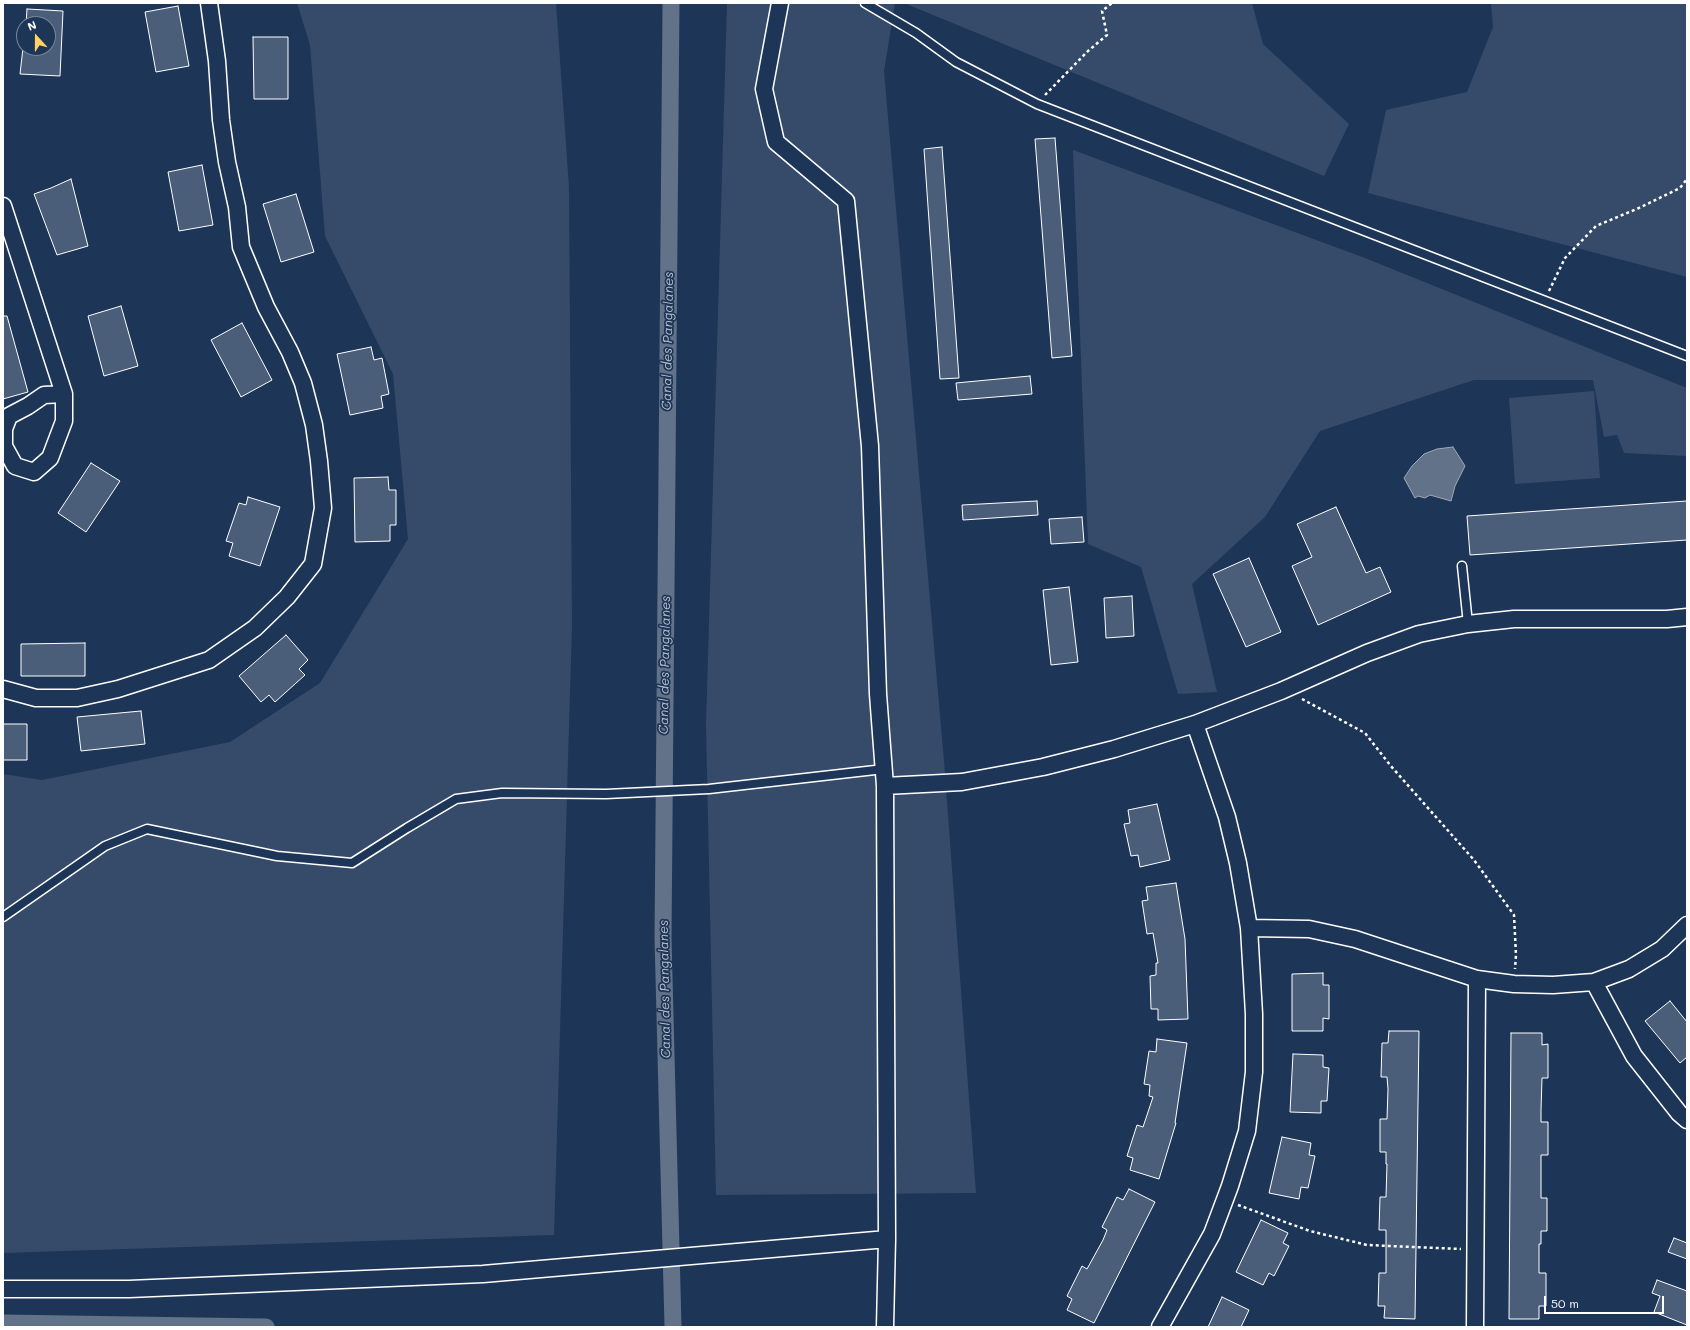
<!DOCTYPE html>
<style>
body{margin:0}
#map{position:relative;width:1690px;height:1330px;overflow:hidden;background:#1d3557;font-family:Mali,sans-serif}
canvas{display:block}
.frame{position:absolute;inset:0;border:4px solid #fff;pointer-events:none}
.north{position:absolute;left:16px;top:16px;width:40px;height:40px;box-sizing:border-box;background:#1d3557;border:1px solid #77869a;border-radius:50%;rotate:339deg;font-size:11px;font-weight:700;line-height:16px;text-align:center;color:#fff}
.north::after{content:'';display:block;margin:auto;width:14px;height:18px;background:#ffd166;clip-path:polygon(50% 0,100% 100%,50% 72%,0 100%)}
.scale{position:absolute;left:1544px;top:1296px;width:120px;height:18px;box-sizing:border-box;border:2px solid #fff;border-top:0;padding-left:5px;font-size:12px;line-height:14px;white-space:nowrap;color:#fff;-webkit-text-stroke:3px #1d3557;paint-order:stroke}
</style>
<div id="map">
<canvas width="1690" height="1330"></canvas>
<div class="frame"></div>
<div class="north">N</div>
<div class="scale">50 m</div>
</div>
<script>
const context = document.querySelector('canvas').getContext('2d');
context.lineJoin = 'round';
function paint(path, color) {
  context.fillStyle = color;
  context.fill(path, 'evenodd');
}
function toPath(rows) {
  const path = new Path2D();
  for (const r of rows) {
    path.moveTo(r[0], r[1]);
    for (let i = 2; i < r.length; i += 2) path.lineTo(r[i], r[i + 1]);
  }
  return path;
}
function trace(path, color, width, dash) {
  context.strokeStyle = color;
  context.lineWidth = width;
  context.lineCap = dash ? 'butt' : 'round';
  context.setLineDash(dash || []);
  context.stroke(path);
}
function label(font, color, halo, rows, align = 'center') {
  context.font = font + ' Mali,sans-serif';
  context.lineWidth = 3.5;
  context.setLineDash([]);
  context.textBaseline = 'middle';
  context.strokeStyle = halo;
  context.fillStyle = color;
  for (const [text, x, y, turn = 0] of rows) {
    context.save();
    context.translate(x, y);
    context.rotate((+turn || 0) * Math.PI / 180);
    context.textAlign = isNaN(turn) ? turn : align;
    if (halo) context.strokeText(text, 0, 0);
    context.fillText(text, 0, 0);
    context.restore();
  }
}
paint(toPath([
 [297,3,556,3,569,187,572,625,554,1235,3,1253,3,774,42,780,230,742,320,683,408,539,393,374,325,236,310,45],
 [727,3,895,3,884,71,944,761,976,1193,716,1195,706,725],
 [904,3,1252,3,1263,44,1349,124,1324,176],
 [1491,3,1687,3,1687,277,1368,193,1386,110,1467,92,1493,27],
 [1073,150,1365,258,1687,388,1687,456,1624,453,1617,435,1604,437,1593,380,1474,380,1320,431,1265,517,1192,584,1217,692,1178,694,1141,567,1088,544],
 [1594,391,1600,478,1515,484,1509,398]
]), '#364b69');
const water = toPath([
 [1453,447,1465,466,1455,486,1451,501,1430,495,1425,498,1418,496,1415,498,1404,478,1412,466,1424,454,1437,449,1453,447]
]);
paint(water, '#617289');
trace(water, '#a0aab8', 1);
trace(toPath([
 [671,3,663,938,673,1327],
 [3,1323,266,1327]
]), '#617289', 17);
const building = toPath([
 [178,6,189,66,156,72,145,12,178,6],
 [27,9,63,11,60,76,20,74,24,39,24,48,48,48,48,24,26,24,27,9],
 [253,37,288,37,288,99,254,99,253,37],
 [1055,138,1072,356,1052,358,1035,139,1055,138],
 [942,147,959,378,940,379,924,149,942,147],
 [202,165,213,225,179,231,168,172,202,165],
 [71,179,88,246,57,255,34,194,51,188,71,179],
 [296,194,314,252,281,262,263,204,296,194],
 [121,306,138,366,104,376,88,316,121,306],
 [3,316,7,316,28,392,3,399,3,316],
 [242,323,272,380,241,397,211,340,242,323],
 [371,347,374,360,382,358,389,394,381,396,383,408,350,415,337,354,371,347],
 [1030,376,1032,394,958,400,956,383,1030,376],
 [91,463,120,481,86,532,58,513,91,463],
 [388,477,389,490,396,490,396,525,390,525,390,541,355,542,354,478,388,477],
 [248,497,280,507,260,566,229,556,233,543,226,541,239,503,246,505,248,497],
 [1037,501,1038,515,963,520,962,505,1037,501],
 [1687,501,1687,540,1470,555,1467,516,1687,501],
 [1336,507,1366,573,1380,567,1391,592,1318,625,1292,566,1312,557,1297,524,1336,507],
 [1082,517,1084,542,1051,544,1049,519,1082,517],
 [1249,558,1281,632,1246,647,1213,574,1249,558],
 [1069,587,1078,662,1051,665,1043,590,1069,587],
 [1132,596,1134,636,1106,638,1104,598,1132,596],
 [286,635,308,660,299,669,305,675,275,702,269,695,261,702,239,676,286,635],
 [85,643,85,676,21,676,21,644,85,643],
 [141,711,145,744,81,751,77,717,141,711],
 [3,724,27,724,27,760,3,760,3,724],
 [1157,804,1170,860,1140,867,1138,855,1131,856,1124,824,1130,823,1128,810,1157,804],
 [1176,883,1185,939,1188,1019,1158,1020,1158,1009,1151,1009,1150,976,1156,975,1156,963,1158,963,1153,933,1147,934,1142,901,1148,900,1146,887,1176,883],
 [1323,973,1323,985,1329,985,1329,1019,1323,1018,1323,1031,1292,1031,1292,974,1323,973],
 [1670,1001,1687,1022,1687,1057,1680,1063,1645,1021,1670,1001],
 [1389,1031,1419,1031,1415,1319,1384,1318,1385,1306,1378,1306,1379,1273,1386,1273,1386,1230,1379,1230,1380,1197,1386,1197,1387,1164,1386,1164,1386,1152,1380,1152,1380,1119,1387,1119,1388,1089,1387,1077,1381,1077,1382,1043,1388,1043,1389,1031],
 [1511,1033,1542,1033,1542,1045,1548,1044,1548,1078,1542,1078,1541,1110,1541,1122,1548,1122,1548,1155,1541,1155,1541,1198,1547,1198,1547,1231,1541,1231,1541,1244,1539,1244,1539,1273,1546,1273,1546,1306,1539,1306,1539,1319,1509,1319,1511,1033],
 [1157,1039,1187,1043,1175,1123,1176,1123,1159,1179,1130,1170,1133,1158,1127,1156,1137,1125,1143,1127,1153,1097,1149,1096,1150,1085,1144,1084,1149,1051,1156,1052,1157,1039],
 [1293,1054,1323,1055,1323,1067,1329,1068,1327,1101,1321,1101,1321,1113,1290,1112,1293,1054],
 [1282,1137,1311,1143,1309,1155,1315,1156,1308,1188,1301,1187,1299,1199,1269,1193,1282,1137],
 [1129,1189,1155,1202,1094,1323,1067,1310,1072,1299,1067,1296,1082,1266,1087,1269,1103,1240,1107,1230,1102,1227,1117,1197,1123,1200,1129,1189],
 [1261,1220,1288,1233,1283,1243,1289,1246,1274,1276,1269,1273,1263,1285,1236,1272,1261,1220],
 [1674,1238,1687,1243,1687,1259,1668,1252,1674,1238],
 [1657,1280,1687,1291,1687,1325,1654,1312,1660,1296,1652,1293,1657,1280],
 [1222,1297,1249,1310,1241,1327,1208,1327,1222,1297]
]);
paint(building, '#4a5d79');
trace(building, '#fff', 1);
const service = toPath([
 [865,3,916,33,956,62,1037,104,1687,356],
 [1462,566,1468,624],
 [3,917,105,846,147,829,277,856,352,863,407,828,456,799,502,793,606,794,709,789,884,769]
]);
const minor = toPath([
 [780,3,764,89,776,142,846,201,870,446,878,694,885,786,962,782,1043,767,1114,749,1195,724,1281,691,1367,653,1419,634,1468,624,1514,619,1667,619,1687,617],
 [3,206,64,394,64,421,50,458,34,472,15,466,4,446,4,429,9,416,28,406,44,395,64,394],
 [3,689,36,698,77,698,118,689,209,660,255,628,287,597,313,564,323,508,319,461,314,425,303,383,290,352,266,307,241,247,237,207,227,162,221,120,217,61,209,3],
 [1195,724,1227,817,1238,863,1249,928],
 [885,786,887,1239,885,1327],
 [1594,982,1634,1056,1679,1113,1687,1120],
 [3,1289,129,1289,483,1274,887,1239],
 [1160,1327,1212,1234,1230,1186,1247,1131,1254,1072,1254,1014,1249,928,1309,929,1355,939,1477,979],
 [1475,1327,1477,979,1514,984,1553,985,1594,982,1629,969,1662,949,1687,925]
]);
trace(service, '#fff', 11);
trace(minor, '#fff', 19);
trace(toPath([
 [1045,95,1088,51,1107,35,1102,11,1112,3],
 [1549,291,1565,258,1596,226,1639,208,1680,188,1687,179],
 [1302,699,1365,733,1390,765,1474,860,1514,915,1516,955,1515,969],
 [1238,1205,1310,1231,1367,1245,1461,1249]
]), '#fff', 2.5, [3, 3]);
trace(service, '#1d3557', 8);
trace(minor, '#1d3557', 16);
label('italic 13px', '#b8c0ca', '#1d3557', [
 ["Canal des Pangalanes",668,341,-89],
 ["Canal des Pangalanes",665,665,-89],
 ["Canal des Pangalanes",665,989,-91]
]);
</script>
